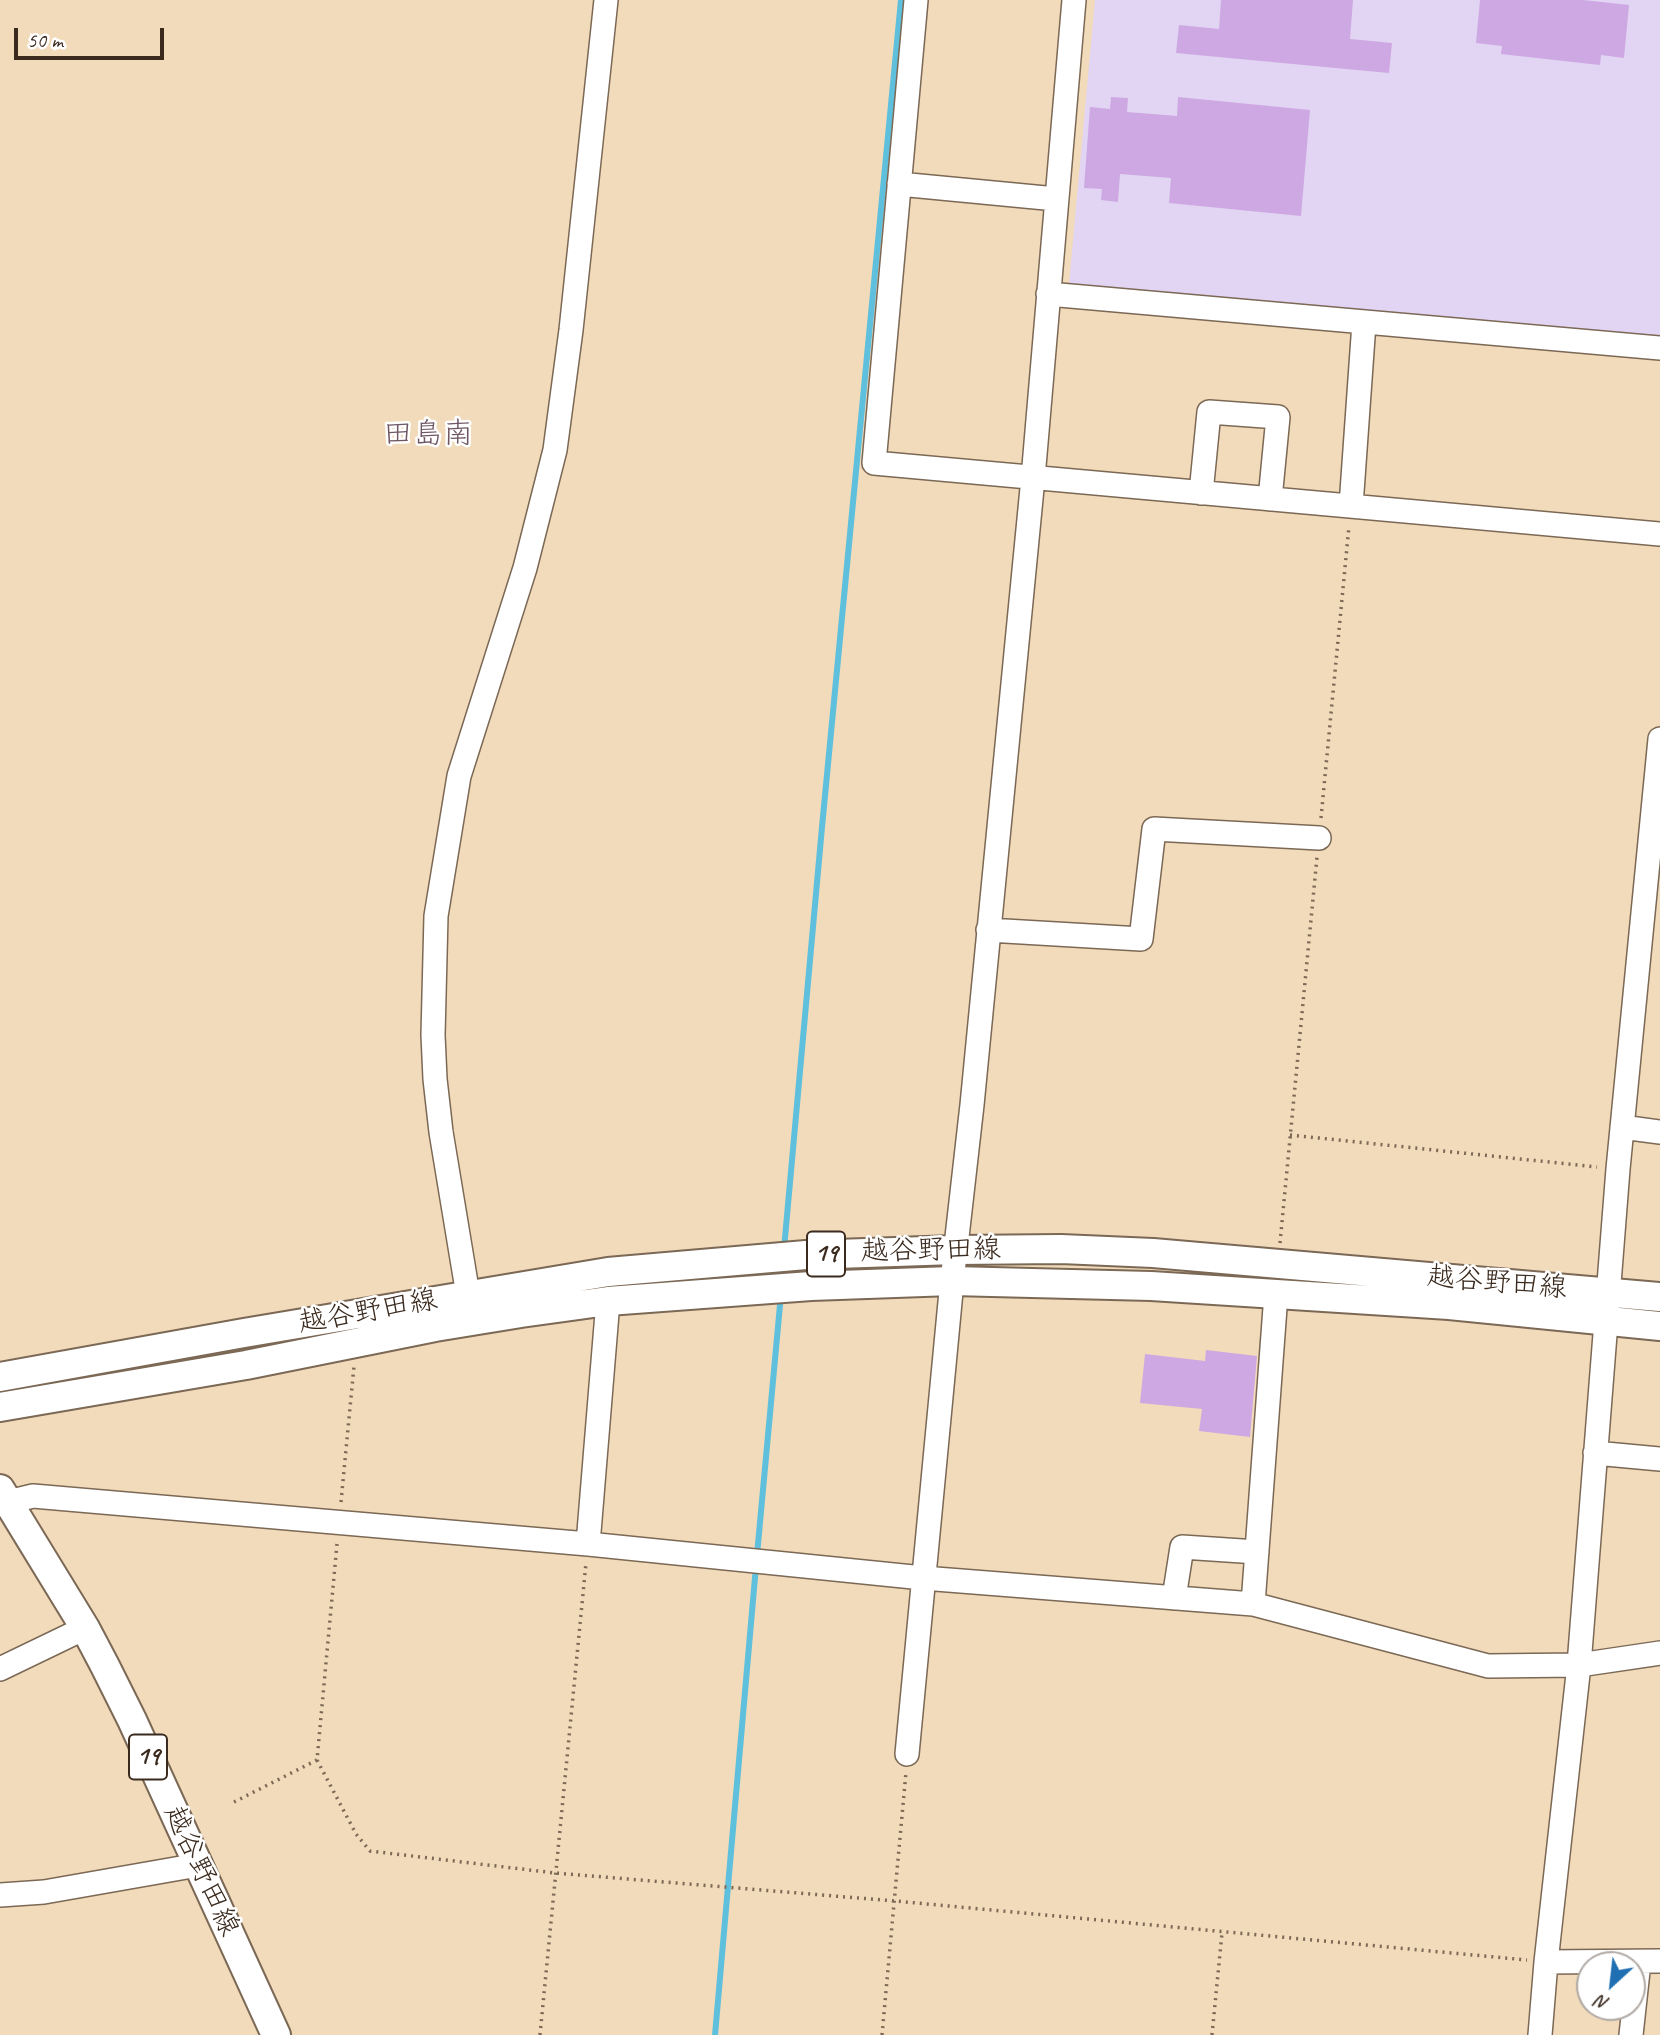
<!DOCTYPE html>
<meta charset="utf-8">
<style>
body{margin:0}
#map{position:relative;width:1660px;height:2035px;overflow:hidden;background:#f1dbbb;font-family:Caveat,sans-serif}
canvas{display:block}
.north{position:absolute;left:1576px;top:1951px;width:70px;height:70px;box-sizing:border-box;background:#fff;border:2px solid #b1aaa5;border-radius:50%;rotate:207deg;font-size:19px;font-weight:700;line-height:28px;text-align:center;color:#3b2a1e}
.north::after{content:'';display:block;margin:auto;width:24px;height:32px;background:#1f6fb2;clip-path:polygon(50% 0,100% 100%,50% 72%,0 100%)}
.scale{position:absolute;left:14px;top:28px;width:150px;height:32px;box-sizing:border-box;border:4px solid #3b2a1e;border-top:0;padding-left:9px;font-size:21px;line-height:24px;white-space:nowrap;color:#3b2a1e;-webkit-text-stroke:5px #fff;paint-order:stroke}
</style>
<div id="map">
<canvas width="1660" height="2035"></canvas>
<div class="north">N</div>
<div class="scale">50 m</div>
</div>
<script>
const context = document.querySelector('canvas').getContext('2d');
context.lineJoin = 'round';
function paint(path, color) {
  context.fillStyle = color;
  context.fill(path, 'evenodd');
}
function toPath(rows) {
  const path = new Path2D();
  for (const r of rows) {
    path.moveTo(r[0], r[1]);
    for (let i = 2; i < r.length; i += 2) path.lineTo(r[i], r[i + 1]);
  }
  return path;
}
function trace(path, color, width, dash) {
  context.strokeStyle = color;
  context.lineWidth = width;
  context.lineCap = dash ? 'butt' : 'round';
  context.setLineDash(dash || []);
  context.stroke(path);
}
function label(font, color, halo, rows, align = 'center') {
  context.font = font + ' Caveat,"Klee One",sans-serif';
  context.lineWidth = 5;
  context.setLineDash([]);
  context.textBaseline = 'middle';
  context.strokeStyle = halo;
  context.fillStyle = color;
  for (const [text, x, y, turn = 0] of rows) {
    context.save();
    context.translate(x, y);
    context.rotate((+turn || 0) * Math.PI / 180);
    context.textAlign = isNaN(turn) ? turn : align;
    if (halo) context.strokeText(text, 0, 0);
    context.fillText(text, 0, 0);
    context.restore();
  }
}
paint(toPath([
 [1095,0,1660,0,1660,337,1069,284]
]), '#e2d4f3');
trace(toPath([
 [784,1249,822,827,901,0],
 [757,1555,781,1294],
 [715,2035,756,1566]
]), '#5ec0dc', 6);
paint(toPath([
 [1221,0,1353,0,1350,39,1392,43,1389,73,1176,53,1179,25,1219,29],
 [1480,0,1583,0,1629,5,1624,58,1601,55,1600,65,1501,54,1502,46,1476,43],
 [1111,97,1128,98,1127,112,1177,116,1178,97,1310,110,1301,216,1169,203,1171,178,1120,174,1118,202,1101,200,1102,189,1084,188,1090,107,1110,109],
 [1206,1350,1257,1356,1250,1437,1199,1431,1202,1409,1140,1403,1145,1354,1205,1361]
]), '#cea8e2');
const minor = toPath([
 [916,0,874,463,1660,534],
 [899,184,1056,199],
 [1048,294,1660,348],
 [1201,493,1209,412,1278,417,1270,499],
 [1351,506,1364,323],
 [988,930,1141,939,1154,829,1319,838],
 [1622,1127,1660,1132],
 [468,1295,441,1132,435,1079,433,1035,436,916,459,776,525,568,555,450,571,330,606,0],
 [1595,1453,1660,1459],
 [8,1502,33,1496,588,1544,923,1578,1253,1604,1488,1666,1579,1665,1660,1653],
 [588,1544,608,1301],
 [1174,1598,1182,1547,1257,1552],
 [1253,1604,1276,1294],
 [0,1669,85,1628],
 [907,1754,952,1281,972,1105,1033,478,1074,0],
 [0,1895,44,1892,198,1865],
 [1546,1962,1660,1961],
 [1540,2035,1546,1962,1579,1665,1618,1169,1660,739],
 [1631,2035,1639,1962]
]);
const major = toPath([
 [0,1377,244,1333,608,1272,806,1255,955,1250,1061,1249,1153,1253,1660,1297],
 [0,1407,246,1365,435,1327,521,1313,608,1301,811,1286,952,1281,1151,1286,1449,1305,1660,1326],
 [0,1489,85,1628,105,1666,132,1720,276,2035]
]);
trace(minor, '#7b6855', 26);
trace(major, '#7b6855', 32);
trace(toPath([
 [1321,818,1349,526],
 [1290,1135,1597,1167],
 [1280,1243,1317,857],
 [341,1502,354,1366],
 [317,1760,356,1834,370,1851,555,1873,895,1901,1527,1960],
 [234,1802,317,1760,337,1544],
 [540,2035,586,1563],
 [882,2035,906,1772],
 [1212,2035,1222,1933]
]), '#7b6855', 3.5, [2, 5]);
trace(minor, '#fff', 23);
trace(major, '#fff', 28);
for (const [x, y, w] of [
 [826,1254,38],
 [148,1757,38]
]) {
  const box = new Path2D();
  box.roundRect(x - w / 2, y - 22.5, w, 45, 5);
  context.fillStyle = '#fff';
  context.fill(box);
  trace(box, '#3b2a1e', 2);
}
label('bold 26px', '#3b2a1e', null, [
 ["19",826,1254],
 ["19",148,1757]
]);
label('28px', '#3b2a1e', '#fff', [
 ["越谷野田線",931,1251,-1],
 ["越谷野田線",1497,1283,5],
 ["越谷野田線",368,1312,-10],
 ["越谷野田線",201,1871,65]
]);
label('30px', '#6e5663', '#fff', [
 ["田島南",428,435]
]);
</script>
